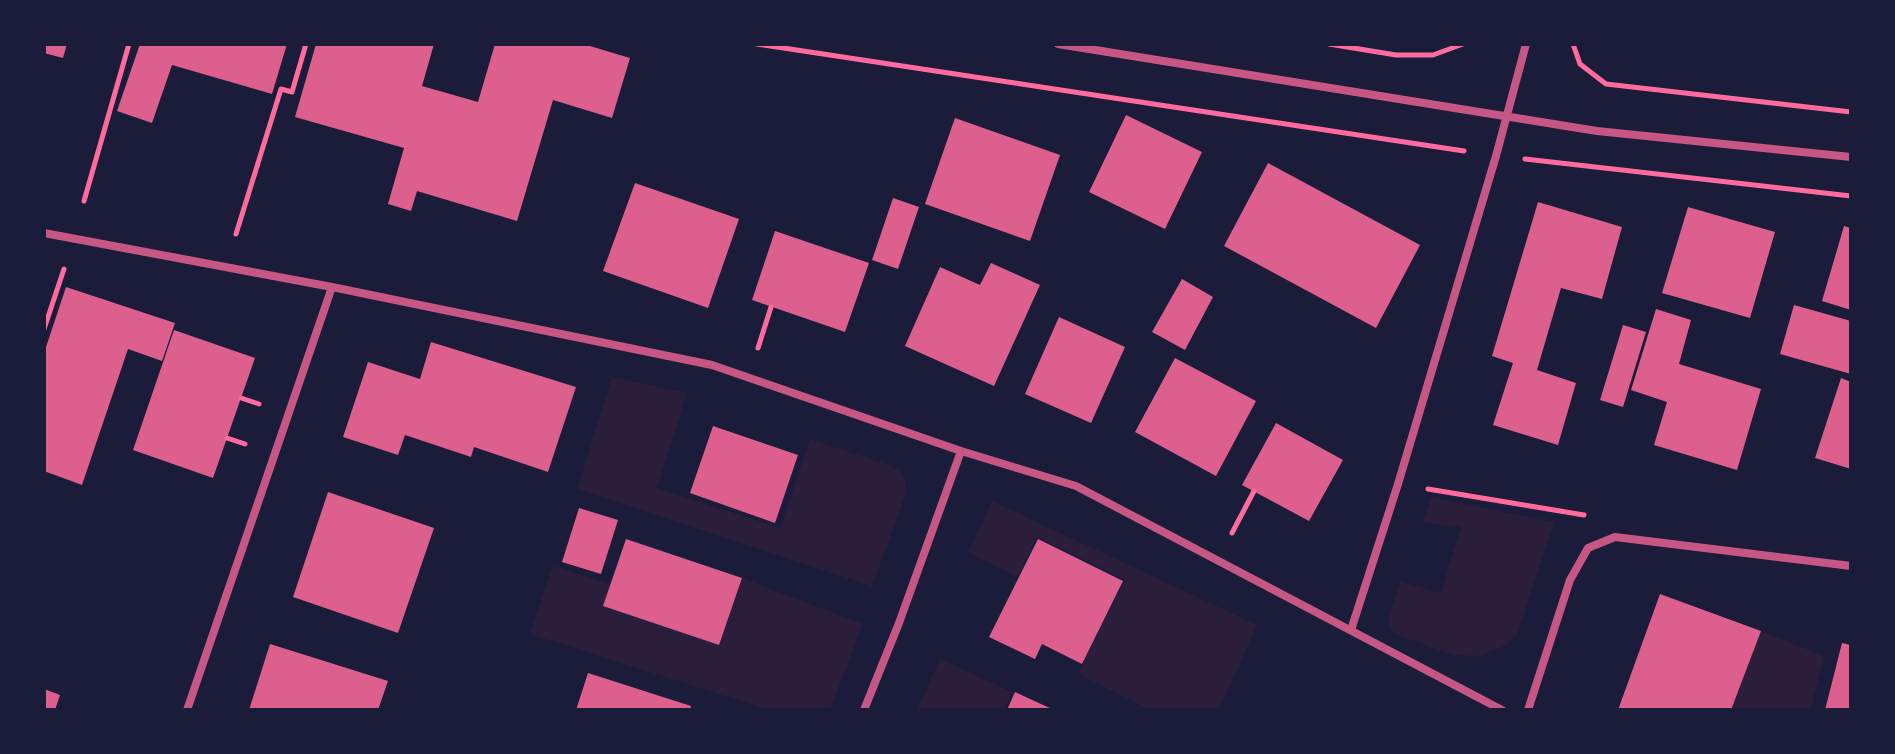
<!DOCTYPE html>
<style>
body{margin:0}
#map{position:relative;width:1895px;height:754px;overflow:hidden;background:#1b1b3a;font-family:Overpass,sans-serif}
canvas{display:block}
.frame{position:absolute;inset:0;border:46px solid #1b1b3a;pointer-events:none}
</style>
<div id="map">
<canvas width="1895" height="754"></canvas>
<div class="frame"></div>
</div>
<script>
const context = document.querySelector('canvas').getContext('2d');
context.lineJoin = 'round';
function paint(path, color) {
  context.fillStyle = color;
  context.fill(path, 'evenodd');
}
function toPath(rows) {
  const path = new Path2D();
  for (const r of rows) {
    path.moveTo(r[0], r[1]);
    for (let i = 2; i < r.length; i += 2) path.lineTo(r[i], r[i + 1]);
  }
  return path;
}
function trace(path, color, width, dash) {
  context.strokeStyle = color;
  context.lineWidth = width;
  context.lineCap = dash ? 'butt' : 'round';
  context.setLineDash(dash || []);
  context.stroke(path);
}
paint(toPath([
 [612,377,687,393,657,488,780,528,810,439,889,465,899,471,905,480,907,491,872,586,577,489],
 [1431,497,1554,522,1518,633,1505,646,1478,656,1454,655,1394,634,1390,628,1389,618,1400,581,1441,593,1461,527,1423,523],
 [992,501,1257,625,1219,710,1151,710,1078,674,1125,580,1037,537,1017,577,968,553],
 [553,566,611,584,604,606,718,645,742,578,863,624,830,710,769,710,530,634],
 [1760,631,1825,656,1810,710,1731,710],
 [940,659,1012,692,1004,710,917,710]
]), '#2a1e3b');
paint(toPath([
 [44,44,67,44,63,58,44,53],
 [140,44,287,44,272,94,172,65,152,123,117,111],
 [316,44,434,44,422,86,478,102,495,44,583,44,630,58,612,118,553,100,517,221,417,191,411,211,388,204,404,148,295,117],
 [1126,115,1202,152,1165,229,1089,192],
 [955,118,1060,155,1030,241,925,204],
 [1268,163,1420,245,1376,328,1224,246],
 [635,183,739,219,708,308,603,271],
 [893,198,919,207,898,269,872,260],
 [1538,202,1622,227,1602,299,1561,288,1537,370,1576,383,1558,445,1493,425,1513,363,1492,356],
 [1688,207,1775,232,1750,318,1662,293],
 [1844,226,1851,228,1851,310,1822,301],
 [775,231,869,263,845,332,752,300],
 [991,263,1040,285,994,386,905,346,940,267,980,285],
 [1182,279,1213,297,1185,350,1152,332],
 [66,287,175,323,162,361,128,349,82,485,44,471,44,353],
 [1794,305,1851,321,1851,374,1780,354],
 [1656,309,1691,320,1679,364,1761,389,1737,470,1654,445,1667,402,1631,390],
 [1059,317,1125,347,1091,423,1025,394],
 [1623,325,1646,332,1623,407,1600,400],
 [174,330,255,358,213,478,133,450],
 [431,342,576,387,548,472,474,447,471,457,405,435,398,455,343,437,368,362,420,379],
 [1175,358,1256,401,1216,476,1135,432],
 [1841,378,1851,382,1851,469,1815,458],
 [1276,423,1343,460,1309,521,1242,485],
 [713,426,798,455,775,523,690,493],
 [328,492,434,528,398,633,293,597],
 [579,508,618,520,601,574,562,562],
 [626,539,742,578,719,645,603,606],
 [1038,539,1123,581,1082,664,1042,644,1035,659,989,637],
 [1660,594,1761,631,1731,710,1618,710],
 [1842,643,1851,645,1851,710,1825,710],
 [270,644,388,681,378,710,249,710],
 [588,673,691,706,690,710,576,710],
 [44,689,60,695,55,710,44,710],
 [1015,692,1054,710,1007,710]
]), '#dd5f8e');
trace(toPath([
 [757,44,1464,151],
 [1329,44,1396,55,1433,55,1463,44],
 [1573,44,1580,64,1606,84,1851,112],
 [1525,159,1851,196],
 [84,201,129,44],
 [236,234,281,89,292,92,306,44],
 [44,329,64,269],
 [758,348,771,307],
 [241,398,259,404],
 [227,438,245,444],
 [1428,489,1584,515],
 [1232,533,1254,491]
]), '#ff6b9d', 5);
trace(toPath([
 [1058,44,1597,131,1851,157],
 [44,233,332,287,712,365,961,451,1076,486,1502,710],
 [1351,630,1398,484,1496,156,1526,44],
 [187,710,332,287],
 [864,710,899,623,961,451],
 [1528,710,1570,580,1588,548,1615,537,1851,566]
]), '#c65784', 8);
</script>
